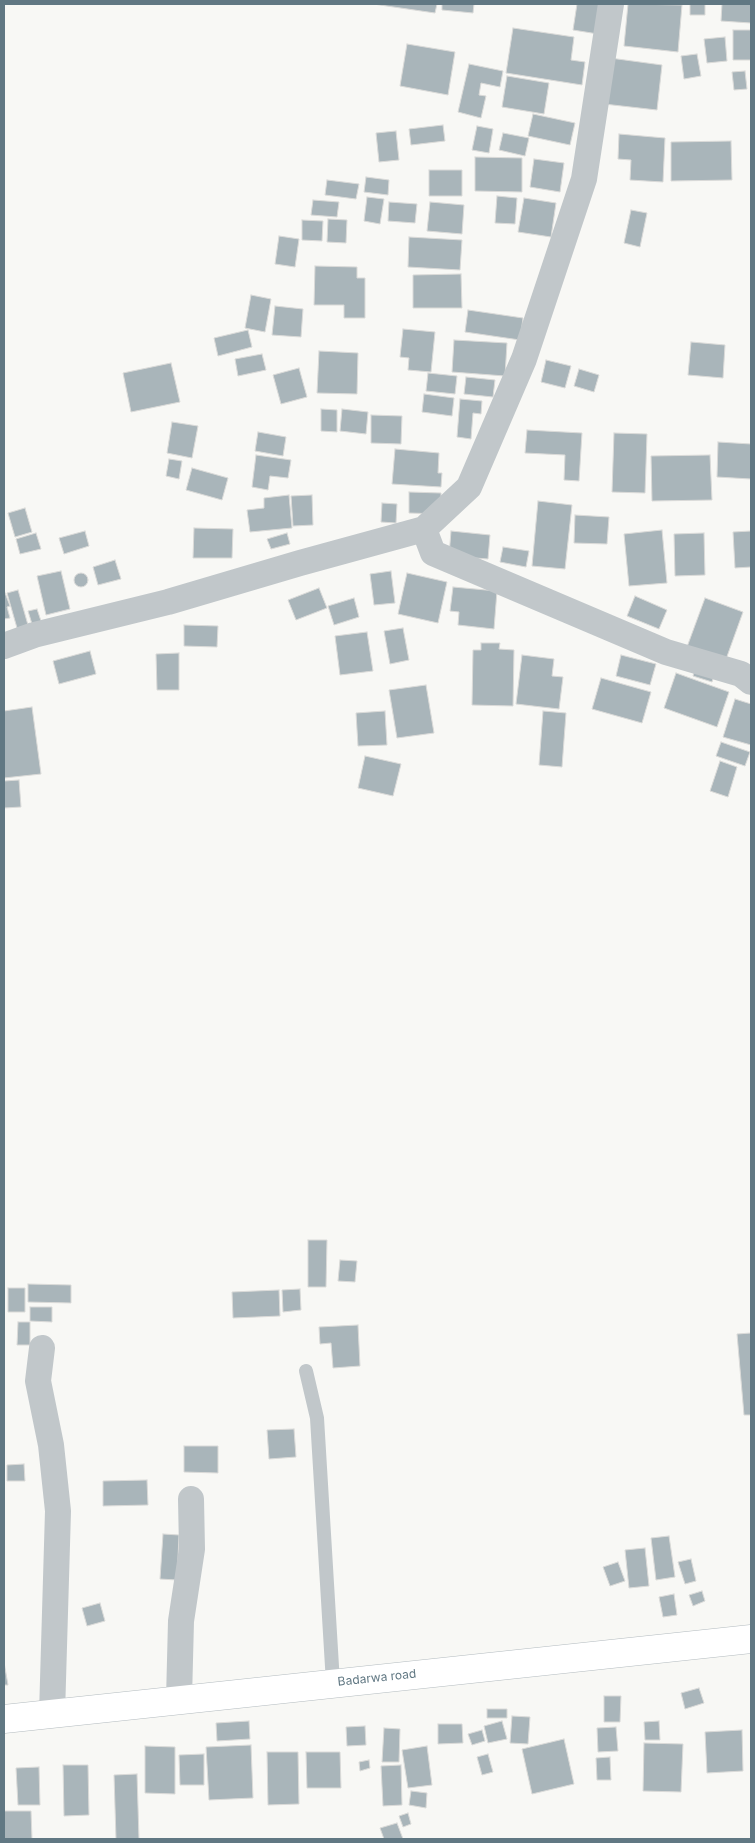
<!DOCTYPE html>
<style>
body{margin:0}
#map{position:relative;width:755px;height:1843px;overflow:hidden;background:#f8f8f5;font-family:Inter,sans-serif}
canvas{display:block}
.frame{position:absolute;inset:0;border:5px solid #617883;pointer-events:none}
</style>
<div id="map">
<canvas width="755" height="1843"></canvas>
<div class="frame"></div>
</div>
<script>
const context = document.querySelector('canvas').getContext('2d');
context.lineJoin = 'round';
function paint(path, color) {
  context.fillStyle = color;
  context.fill(path, 'evenodd');
}
function toPath(rows) {
  const path = new Path2D();
  for (const r of rows) {
    if (r.length === 3) {
      path.moveTo(r[0] + r[2], r[1]);
      path.arc(r[0], r[1], r[2], 0, 2 * Math.PI);
      continue;
    }
    path.moveTo(r[0], r[1]);
    for (let i = 2; i < r.length; i += 2) path.lineTo(r[i], r[i + 1]);
  }
  return path;
}
function trace(path, color, width, dash) {
  context.strokeStyle = color;
  context.lineWidth = width;
  context.lineCap = dash ? 'butt' : 'round';
  context.setLineDash(dash || []);
  context.stroke(path);
}
function label(font, color, halo, rows, align = 'center') {
  context.font = font + ' Inter,sans-serif';
  context.lineWidth = 5;
  context.setLineDash([]);
  context.textBaseline = 'middle';
  context.strokeStyle = halo;
  context.fillStyle = color;
  for (const [text, x, y, turn = 0] of rows) {
    context.save();
    context.translate(x, y);
    context.rotate((+turn || 0) * Math.PI / 180);
    context.textAlign = isNaN(turn) ? turn : align;
    if (halo) context.strokeText(text, 0, 0);
    context.fillText(text, 0, 0);
    context.restore();
  }
}
const building = toPath([
 [373,4,437,4,435,13,373,4],
 [442,4,474,4,473,13,442,10,442,4],
 [577,4,603,4,598,34,573,30,577,4],
 [628,4,682,5,678,52,624,46,628,4],
 [690,4,705,4,705,15,690,15,690,4],
 [722,4,751,4,751,23,721,21,722,4],
 [513,28,574,37,571,60,585,62,582,85,506,73,513,28],
 [733,30,751,30,751,60,733,60,733,30],
 [725,37,727,61,707,63,704,39,725,37],
 [407,44,455,52,448,95,400,86,407,44],
 [697,54,701,76,684,79,681,56,697,54],
 [610,58,662,65,657,110,604,104,610,58],
 [469,64,503,71,500,87,481,83,479,95,486,96,481,118,458,112,469,64],
 [745,71,747,89,734,90,732,72,745,71],
 [507,76,549,83,544,114,502,107,507,76],
 [533,114,575,123,570,145,528,136,533,114],
 [443,125,445,141,411,145,409,129,443,125],
 [477,126,493,129,489,153,472,150,477,126],
 [396,131,399,160,379,162,376,133,396,131],
 [503,133,529,138,525,156,499,150,503,133],
 [619,134,665,138,663,182,630,180,631,160,618,159,619,134],
 [731,141,732,180,671,181,671,142,731,141],
 [475,157,522,158,522,192,475,191,475,157],
 [534,159,564,163,560,192,530,187,534,159],
 [429,170,462,170,462,196,429,196,429,170],
 [366,177,389,180,388,195,364,192,366,177],
 [327,180,359,184,356,199,325,195,327,180],
 [497,196,517,198,515,224,495,223,497,196],
 [367,197,384,199,380,224,364,221,367,197],
 [524,198,556,203,551,237,518,232,524,198],
 [313,200,339,202,337,217,311,215,313,200],
 [389,202,417,204,415,223,388,221,389,202],
 [430,202,464,205,462,234,427,231,430,202],
 [631,210,647,213,640,247,624,243,631,210],
 [328,219,347,220,346,243,327,242,328,219],
 [302,220,323,221,322,241,302,240,302,220],
 [279,236,299,239,295,267,275,264,279,236],
 [409,237,462,240,460,270,408,267,409,237],
 [315,266,357,267,357,278,365,278,365,318,344,318,344,305,314,305,315,266],
 [461,274,462,308,413,308,413,275,461,274],
 [251,295,271,299,265,332,245,328,251,295],
 [275,306,303,309,301,337,272,335,275,306],
 [468,310,523,318,520,340,465,332,468,310],
 [403,329,435,332,431,372,408,370,409,358,400,357,403,329],
 [248,330,252,347,218,356,214,338,248,330],
 [454,340,507,343,505,376,452,372,454,340],
 [691,342,725,345,723,378,688,375,691,342],
 [319,351,358,353,357,394,317,393,319,351],
 [262,354,266,370,238,376,235,359,262,354],
 [546,360,571,366,565,388,541,382,546,360],
 [171,363,180,402,131,412,123,373,171,363],
 [299,368,307,397,281,404,273,375,299,368],
 [579,369,599,375,594,392,574,386,579,369],
 [428,373,457,376,455,394,426,391,428,373],
 [466,377,495,380,493,397,464,394,466,377],
 [424,394,454,398,452,416,422,412,424,394],
 [460,399,482,401,481,414,473,413,471,439,457,437,460,399],
 [321,409,337,410,337,432,321,431,321,409],
 [342,409,368,412,366,434,340,431,342,409],
 [371,415,402,416,401,444,371,443,371,415],
 [172,422,198,426,192,458,167,453,172,422],
 [527,430,582,433,579,481,564,480,565,455,525,453,527,430],
 [258,432,286,437,283,456,255,451,258,432],
 [614,433,647,434,645,493,612,492,614,433],
 [718,442,751,444,751,479,717,477,718,442],
 [395,449,439,453,438,473,442,473,441,487,392,484,395,449],
 [256,455,291,460,288,478,270,476,268,490,252,487,256,455],
 [710,455,712,500,652,501,651,456,710,455],
 [169,459,182,461,179,479,166,476,169,459],
 [192,468,228,478,222,500,186,490,192,468],
 [409,492,441,493,441,514,409,513,409,492],
 [289,495,292,528,250,532,247,510,264,508,264,498,289,495],
 [312,495,313,525,293,526,291,496,312,495],
 [538,501,572,505,565,569,532,566,538,501],
 [382,503,397,504,396,523,381,522,382,503],
 [25,508,32,532,15,537,8,513,25,508],
 [575,515,609,517,607,544,574,543,575,515],
 [194,528,233,529,232,558,193,558,194,528],
 [662,530,667,583,629,586,624,534,662,530],
 [85,531,89,546,64,554,59,538,85,531],
 [451,531,490,535,488,559,449,556,451,531],
 [751,531,751,567,735,568,733,532,751,531],
 [36,533,41,549,20,554,16,539,36,533],
 [287,533,290,544,271,549,267,539,287,533],
 [704,533,705,575,675,576,674,534,704,533],
 [503,547,529,551,526,567,500,562,503,547],
 [115,560,121,579,98,585,93,567,115,560],
 [61,571,70,609,46,615,37,576,61,571],
 [391,571,395,603,374,605,370,574,391,571],
 [407,573,447,582,438,623,398,614,407,573],
 [81,580,7],
 [453,587,497,591,494,629,458,625,459,612,450,611,453,587],
 [319,588,327,608,296,620,288,600,319,588],
 [4,590,10,606,7,607,10,618,4,619,4,590],
 [18,590,28,625,17,628,7,593,18,590],
 [635,596,667,610,659,629,627,616,635,596],
 [354,598,359,617,334,625,328,606,354,598],
 [705,598,743,612,725,662,687,647,705,598],
 [37,609,41,621,32,624,28,611,37,609],
 [184,625,218,626,217,647,184,646,184,625],
 [403,628,409,660,390,664,384,631,403,628],
 [367,632,373,671,340,675,335,636,367,632],
 [481,643,500,643,499,649,514,650,513,706,472,705,473,650,481,650,481,643],
 [90,651,96,674,59,684,53,661,90,651],
 [179,653,179,690,157,690,156,654,179,653],
 [522,655,554,659,552,676,563,677,559,709,516,704,522,655],
 [621,655,656,664,650,685,616,676,621,655],
 [696,666,715,671,712,682,693,676,696,666],
 [676,673,729,692,717,727,664,708,676,673],
 [601,678,651,692,642,723,592,709,601,678],
 [426,685,434,733,397,738,389,690,426,685],
 [735,699,751,704,751,745,723,737,735,699],
 [32,707,41,774,4,778,4,711,32,707],
 [385,711,387,745,358,746,356,713,385,711],
 [543,711,566,713,562,767,539,765,543,711],
 [721,742,750,752,745,766,716,756,721,742],
 [365,756,401,764,393,796,358,788,365,756],
 [720,761,737,767,728,797,710,791,720,761],
 [19,780,21,807,4,808,4,781,19,780],
 [308,1240,327,1240,326,1287,308,1287,308,1240],
 [340,1260,357,1261,355,1282,338,1281,340,1260],
 [28,1284,71,1285,71,1303,28,1302,28,1284],
 [8,1288,25,1288,25,1312,8,1312,8,1288],
 [300,1289,301,1310,283,1312,282,1290,300,1289],
 [279,1290,280,1316,233,1318,232,1292,279,1290],
 [30,1307,52,1307,52,1322,30,1321,30,1307],
 [18,1322,30,1322,30,1345,17,1345,18,1322],
 [358,1325,360,1366,333,1368,331,1343,320,1344,319,1327,358,1325],
 [751,1333,751,1415,744,1415,737,1334,751,1333],
 [294,1429,296,1457,269,1459,267,1430,294,1429],
 [184,1446,218,1446,218,1473,184,1472,184,1446],
 [24,1464,25,1481,7,1481,7,1465,24,1464],
 [147,1480,148,1505,103,1506,103,1481,147,1480],
 [163,1534,179,1535,177,1580,160,1579,163,1534],
 [669,1536,675,1577,656,1580,651,1538,669,1536],
 [645,1548,649,1586,629,1588,625,1550,645,1548],
 [691,1559,696,1581,685,1584,678,1562,691,1559],
 [618,1562,625,1581,610,1586,603,1567,618,1562],
 [702,1591,705,1601,693,1606,689,1595,702,1591],
 [674,1594,677,1615,663,1617,659,1597,674,1594],
 [100,1603,105,1621,87,1626,82,1608,100,1603],
 [4,1662,8,1685,4,1685,4,1662],
 [699,1688,704,1703,685,1709,681,1693,699,1688],
 [604,1696,621,1696,620,1722,604,1722,604,1696],
 [487,1709,507,1709,507,1718,487,1718,487,1709],
 [512,1716,530,1717,528,1744,510,1743,512,1716],
 [249,1721,250,1739,217,1741,216,1723,249,1721],
 [502,1721,507,1739,488,1743,484,1726,502,1721],
 [659,1721,660,1740,645,1740,644,1722,659,1721],
 [438,1724,462,1724,463,1743,438,1744,438,1724],
 [365,1726,366,1745,347,1746,346,1727,365,1726],
 [616,1727,618,1751,598,1752,597,1728,616,1727],
 [384,1728,400,1729,399,1762,382,1762,384,1728],
 [482,1730,485,1741,472,1745,468,1734,482,1730],
 [742,1730,743,1771,707,1773,705,1732,742,1730],
 [564,1739,574,1784,532,1794,522,1749,564,1739],
 [644,1743,683,1744,681,1792,643,1791,644,1743],
 [251,1745,253,1798,209,1800,206,1747,251,1745],
 [145,1746,175,1747,175,1794,145,1793,145,1746],
 [427,1746,432,1785,408,1788,402,1750,427,1746],
 [267,1752,298,1752,299,1804,268,1805,267,1752],
 [306,1752,340,1752,341,1788,307,1788,306,1752],
 [204,1754,204,1785,180,1785,179,1755,204,1754],
 [488,1754,493,1772,482,1775,477,1757,488,1754],
 [610,1757,611,1780,597,1780,596,1758,610,1757],
 [369,1760,370,1768,360,1771,359,1762,369,1760],
 [63,1765,88,1765,89,1815,64,1816,63,1765],
 [401,1765,402,1805,383,1806,381,1766,401,1765],
 [39,1767,40,1805,18,1805,16,1768,39,1767],
 [137,1774,139,1839,116,1839,114,1775,137,1774],
 [411,1791,427,1793,426,1808,409,1805,411,1791],
 [4,1811,31,1811,32,1839,4,1839,4,1811],
 [408,1813,411,1824,403,1827,399,1816,408,1813],
 [397,1823,403,1839,384,1839,380,1828,397,1823]
]);
paint(building, '#a9b5ba');
trace(building, '#dadad8', 1);
const secondary = toPath([
 [4,1719,751,1639]
]);
trace(secondary, '#b3bbbf', 29);
trace(toPath([
 [306,1371,317,1418,333,1683]
]), '#c1c7ca', 14);
trace(toPath([
 [424,529,433,553,666,652,741,674,751,682],
 [4,646,34,635,168,602,300,563,424,529,469,487,524,359,584,179,611,4],
 [42,1348,38,1381,51,1445,58,1511,52,1714],
 [179,1699,181,1621,192,1549,191,1499]
]), '#c1c7ca', 26);
trace(secondary, '#fff', 28);
label('12px', '#617883', '#fff', [
 ["Badarwa road",377,1678,-6]
]);
</script>
